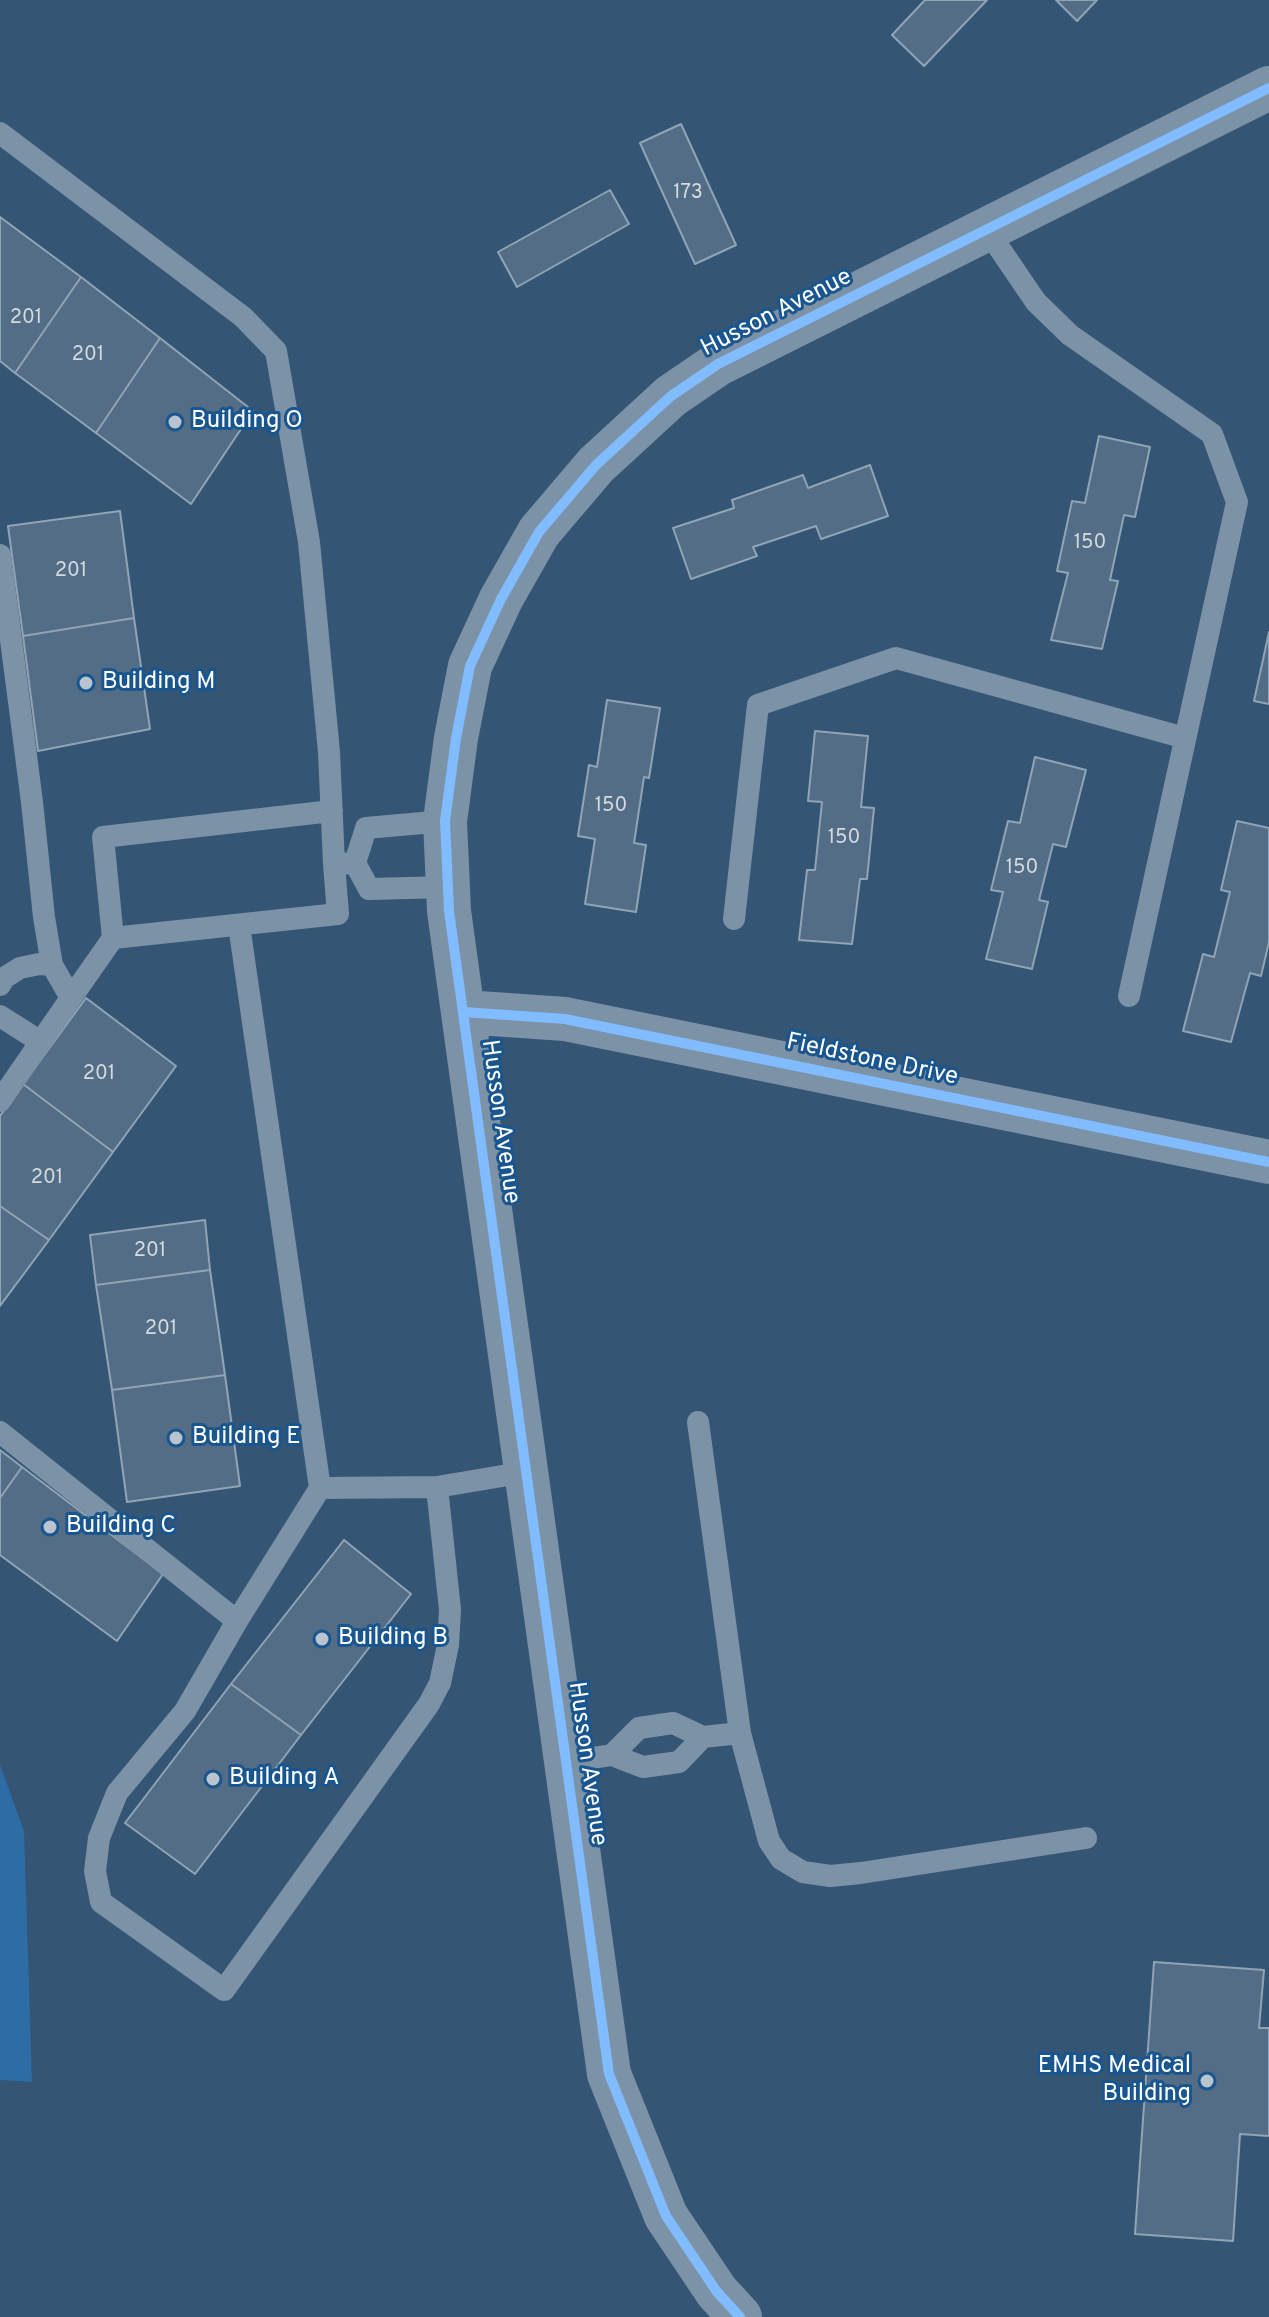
<!DOCTYPE html>
<style>
body{margin:0}
canvas{display:block;background:#345574}
</style>
<canvas width="1269" height="2317"></canvas>
<script>
const context = document.querySelector('canvas').getContext('2d');
context.lineJoin = 'round';
function paint(path, color) {
  context.fillStyle = color;
  context.fill(path, 'evenodd');
}
function toPath(rows) {
  const path = new Path2D();
  for (const r of rows) {
    path.moveTo(r[0], r[1]);
    for (let i = 2; i < r.length; i += 2) path.lineTo(r[i], r[i + 1]);
  }
  return path;
}
function trace(path, color, width, dash) {
  context.strokeStyle = color;
  context.lineWidth = width;
  context.lineCap = dash ? 'butt' : 'round';
  context.setLineDash(dash || []);
  context.stroke(path);
}
function label(font, color, halo, rows, align = 'center') {
  context.font = font + ' Overpass,sans-serif';
  context.lineWidth = 6;
  context.setLineDash([]);
  context.textBaseline = 'middle';
  context.strokeStyle = halo;
  context.fillStyle = color;
  for (const [text, x, y, turn = 0] of rows) {
    context.save();
    context.translate(x, y);
    context.rotate((+turn || 0) * Math.PI / 180);
    context.textAlign = isNaN(turn) ? turn : align;
    if (halo) context.strokeText(text, 0, 0);
    context.fillText(text, 0, 0);
    context.restore();
  }
}
paint(toPath([
 [0,1765,24,1831,32,2082,0,2080]
]), '#2d6ca5');
const building = toPath([
 [925,0,987,0,924,66,892,35,925,0],
 [1056,0,1097,0,1077,21,1056,0],
 [681,124,736,245,695,264,640,143,681,124],
 [610,190,629,224,517,287,498,252,610,190],
 [0,217,81,277,15,373,0,361,0,217],
 [81,277,160,338,96,433,15,373,81,277],
 [160,338,253,411,191,504,96,433,160,338],
 [1099,436,1150,447,1135,517,1124,515,1110,580,1118,581,1102,649,1051,640,1068,573,1057,571,1072,501,1085,503,1099,436],
 [870,465,888,516,821,539,816,526,753,547,757,556,691,579,673,528,734,508,732,500,803,475,808,488,870,465],
 [120,511,134,618,23,636,8,526,120,511],
 [134,618,150,729,38,751,23,636,134,618],
 [1269,632,1269,704,1254,701,1269,632],
 [607,700,660,708,649,778,644,777,634,843,646,845,636,912,585,904,595,839,578,836,589,765,597,767,607,700],
 [815,731,868,736,861,807,874,808,867,879,860,879,852,944,799,940,807,870,815,870,822,802,808,801,815,731],
 [1035,757,1086,770,1066,847,1053,844,1039,900,1048,902,1032,969,986,959,1003,892,991,890,1008,821,1020,823,1035,757],
 [1237,821,1269,828,1269,942,1261,976,1250,973,1231,1042,1183,1031,1203,954,1214,957,1230,892,1221,890,1237,821],
 [86,998,176,1066,113,1152,23,1084,86,998],
 [23,1084,113,1152,49,1240,0,1206,0,1116,23,1084],
 [0,1206,49,1240,0,1306,0,1206],
 [205,1220,210,1270,96,1285,90,1235,205,1220],
 [210,1270,225,1375,112,1390,96,1285,210,1270],
 [225,1375,240,1486,127,1502,112,1390,225,1375],
 [0,1450,22,1467,0,1498,0,1450],
 [22,1467,163,1574,117,1641,0,1555,0,1498,22,1467],
 [344,1540,411,1594,301,1735,231,1684,344,1540],
 [231,1684,301,1735,195,1874,125,1823,231,1684],
 [1154,1962,1264,1970,1259,2028,1269,2028,1269,2136,1240,2134,1233,2241,1135,2234,1154,1962]
]);
paint(building, '#526d85');
trace(building, '#90a4b5', 2);
trace(toPath([
 [0,133,243,317,276,351,309,542,329,752,334,864,355,863],
 [987,230,1036,302,1070,335,1212,434,1237,502,1129,996],
 [0,555,32,802,44,917,52,965,71,998,0,1101],
 [332,811,103,837,113,938,338,914,334,864],
 [445,821,366,828,355,863,369,889,448,887],
 [734,919,758,705,896,658,1185,738],
 [239,925,320,1488,437,1487,526,1472],
 [0,985,4,978,20,968,39,964,52,965],
 [71,998,113,938],
 [0,1016,41,1042],
 [698,1422,740,1733,703,1737],
 [0,1432,237,1621],
 [320,1488,237,1621,185,1711,117,1793,99,1838,95,1871,101,1902,224,1990,429,1704,440,1683,448,1645,450,1610,437,1487],
 [740,1733,769,1841,781,1859,803,1872,830,1876,861,1873,1086,1838],
 [566,1762,612,1755,643,1767,679,1762,703,1737,673,1723,639,1728,612,1755]
]), '#7b92a7', 22);
trace(toPath([
 [464,1012,565,1019,1269,1162],
 [740,2317,717,2292,666,2216,609,2074,449,911,445,821,456,738,470,666,501,599,539,532,596,465,671,396,718,364,1269,88]
]), '#7b92a7', 44);
trace(toPath([
 [464,1012,565,1019,1269,1162],
 [740,2317,717,2292,666,2216,609,2074,449,911,445,821,456,738,470,666,501,599,539,532,596,465,671,396,718,364,1269,88]
]), '#80bcff', 10);
for (const [x, y, r, color] of [
 [175,422,8,"#b8c4ce"],
 [86,683,8,"#b8c4ce"],
 [176,1438,8,"#b8c4ce"],
 [50,1527,8,"#b8c4ce"],
 [322,1639,8,"#b8c4ce"],
 [213,1779,8,"#b8c4ce"],
 [1207,2081,8,"#b8c4ce"]
]) {
  const dot = new Path2D();
  dot.arc(x, y, r, 0, 2 * Math.PI);
  context.fillStyle = color;
  context.fill(dot);
  trace(dot, '#19568f', 3);
}
label('20px', '#d4dae0', null, [
 ["173",688,194],
 ["201",26,319],
 ["201",88,356],
 ["150",1090,544],
 ["201",71,572],
 ["150",611,807],
 ["150",844,839],
 ["150",1022,869],
 ["201",99,1075],
 ["201",47,1179],
 ["201",150,1252],
 ["201",161,1330]
]);
label('24px', '#fff', '#19568f', [
 ["Husson Avenue",777,314,-27],
 ["Fieldstone Drive",872,1061,12],
 ["Husson Avenue",499,1122,82],
 ["Husson Avenue",586,1764,82]
]);
label('24px', '#fff', '#19568f', [
 ["Building O",191,422],
 ["Building M",102,683],
 ["Building E",192,1438],
 ["Building C",66,1527],
 ["Building B",338,1639],
 ["Building A",229,1779],
 ["EMHS Medical",1191,2067,"right"],
 ["Building",1191,2095,"right"]
], 'left');
</script>
